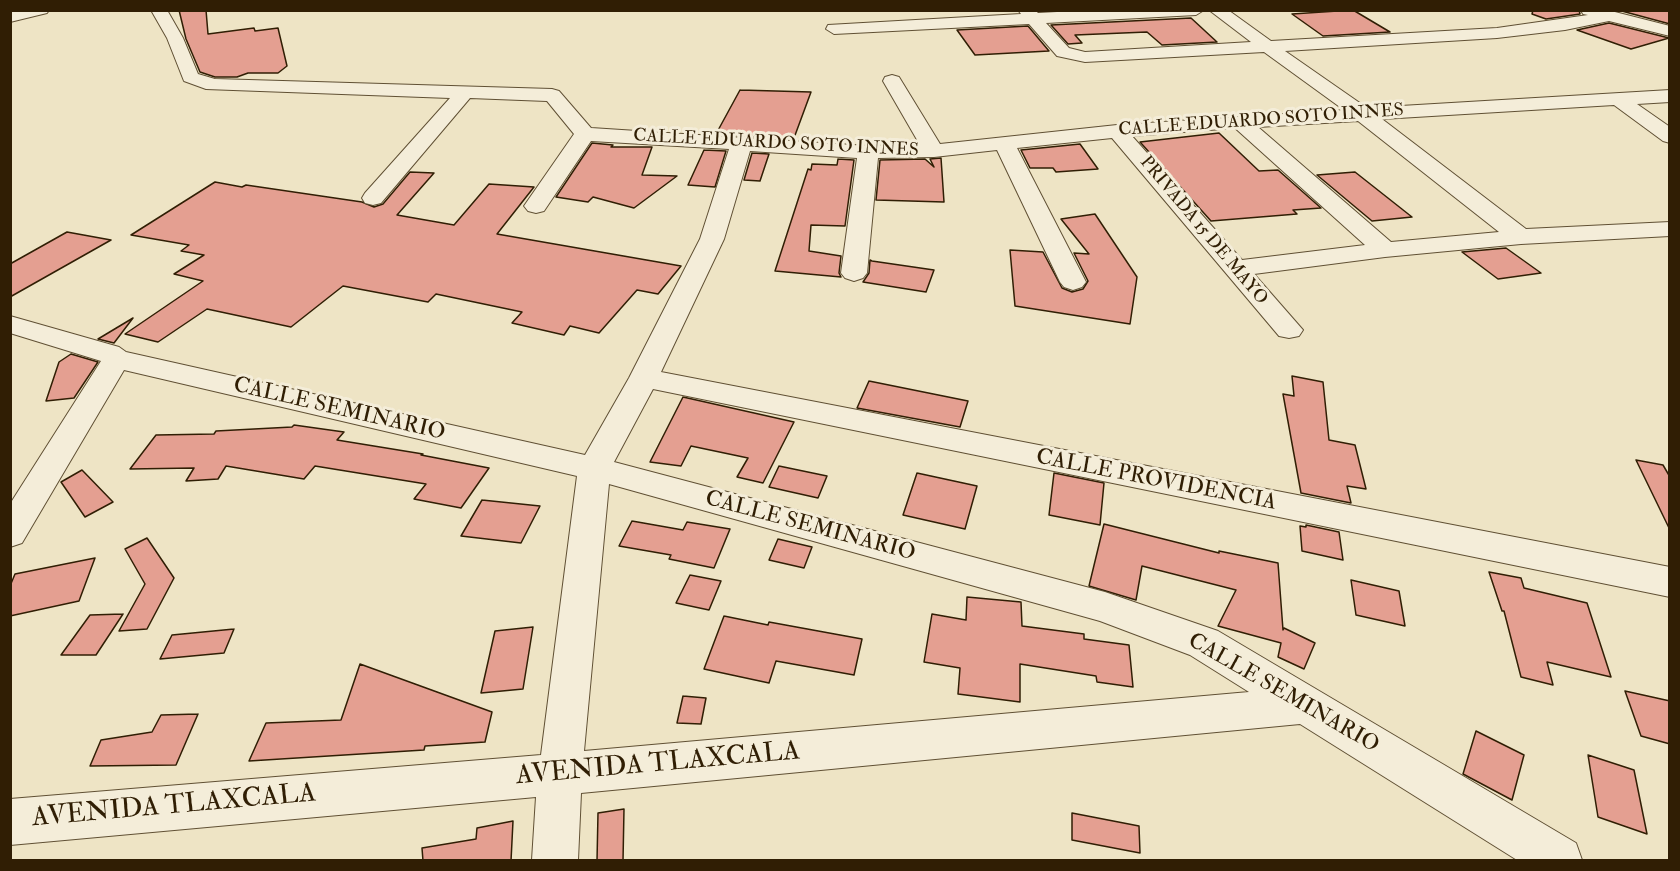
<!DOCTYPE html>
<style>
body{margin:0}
#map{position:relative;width:1680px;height:871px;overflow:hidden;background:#eee4c5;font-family:"IM FELL Double Pica",serif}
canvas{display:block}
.frame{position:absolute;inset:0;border:12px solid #301e04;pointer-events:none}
</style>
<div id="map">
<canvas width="1680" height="871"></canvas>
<div class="frame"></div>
</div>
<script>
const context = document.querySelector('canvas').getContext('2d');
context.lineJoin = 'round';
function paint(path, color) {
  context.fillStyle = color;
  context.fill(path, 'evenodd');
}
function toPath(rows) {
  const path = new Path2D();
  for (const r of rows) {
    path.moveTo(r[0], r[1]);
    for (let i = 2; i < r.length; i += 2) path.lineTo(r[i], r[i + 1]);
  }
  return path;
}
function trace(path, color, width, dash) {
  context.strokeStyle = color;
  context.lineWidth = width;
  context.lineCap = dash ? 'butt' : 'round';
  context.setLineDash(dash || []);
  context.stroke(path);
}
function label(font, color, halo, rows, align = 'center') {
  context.font = font + ' "IM FELL Double Pica",serif';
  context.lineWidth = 6;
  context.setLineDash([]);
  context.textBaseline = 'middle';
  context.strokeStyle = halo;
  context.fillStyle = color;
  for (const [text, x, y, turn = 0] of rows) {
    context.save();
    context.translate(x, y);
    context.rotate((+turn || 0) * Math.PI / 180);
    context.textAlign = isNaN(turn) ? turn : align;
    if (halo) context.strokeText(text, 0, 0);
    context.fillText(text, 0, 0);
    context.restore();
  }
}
const building = toPath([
 [179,10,206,10,208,34,254,28,255,31,278,28,287,66,278,73,248,73,237,77,215,77,200,72,186,39,179,10],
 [1353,10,1390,32,1323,36,1292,14,1353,10],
 [1533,10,1579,10,1580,14,1546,19,1532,14,1533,10],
 [1618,10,1670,10,1670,24,1618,10],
 [1191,18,1217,42,1162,45,1147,32,1075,35,1082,43,1068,44,1051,25,1191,18],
 [1609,23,1669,38,1631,49,1577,30,1609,23],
 [1028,26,1049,51,975,55,957,30,1028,26],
 [740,90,811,92,794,138,716,134,740,90],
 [1219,133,1259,171,1278,170,1321,208,1293,210,1297,214,1211,221,1140,142,1219,133],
 [592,143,613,145,611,147,652,147,642,175,677,176,634,208,593,197,588,202,556,197,592,143],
 [1080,144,1098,169,1056,172,1053,168,1030,168,1021,150,1080,144],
 [704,150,726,151,715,187,688,185,704,150],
 [752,153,769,154,760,181,744,180,752,153],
 [941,158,944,202,876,200,880,160,925,159,934,167,930,159,941,158],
 [838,159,854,160,845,226,811,225,809,251,841,256,839,273,841,277,775,271,808,169,811,170,812,164,837,165,838,159],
 [410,172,434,173,397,215,454,225,489,184,534,187,497,234,681,266,658,294,637,290,599,333,570,326,564,335,512,323,522,312,436,294,428,302,343,286,291,327,207,309,158,342,125,334,203,281,174,274,204,255,181,251,189,245,131,235,215,182,242,187,246,185,362,202,374,207,383,204,410,172],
 [1355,172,1412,217,1372,221,1317,175,1355,172],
 [1095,214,1137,277,1130,324,1015,306,1010,250,1043,252,1062,288,1072,292,1083,289,1088,281,1074,253,1089,254,1061,219,1095,214],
 [67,232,111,240,10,297,10,264,67,232],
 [1506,248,1541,273,1498,279,1462,252,1506,248],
 [870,260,872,261,934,270,926,292,863,282,869,273,870,260],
 [133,318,114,343,98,339,133,318],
 [71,354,98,362,74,398,46,401,59,362,71,354],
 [1292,376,1323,382,1329,440,1355,445,1366,489,1347,486,1351,503,1301,493,1283,394,1294,396,1292,376],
 [869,381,968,401,960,427,857,408,869,381],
 [683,397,794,422,763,483,737,477,748,458,691,446,681,466,650,462,683,397],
 [294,425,344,432,337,440,423,454,421,455,489,468,461,508,414,499,426,484,315,466,304,479,226,466,218,479,186,481,194,468,130,469,156,435,214,434,216,431,292,427,294,425],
 [1636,460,1663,465,1670,477,1670,530,1636,460],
 [779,466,827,476,818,498,769,487,779,466],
 [82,470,113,502,85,517,61,482,82,470],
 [917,473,977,486,965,529,903,515,917,473],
 [1054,473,1104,483,1100,525,1049,515,1054,473],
 [482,500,540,506,521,543,461,536,482,500],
 [632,521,683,530,687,522,730,529,714,568,669,559,671,555,619,546,632,521],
 [1104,524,1219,553,1219,551,1278,563,1283,630,1284,628,1315,643,1304,669,1278,657,1281,643,1218,626,1236,590,1142,566,1136,600,1089,586,1104,524],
 [1306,525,1339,532,1343,560,1302,551,1300,526,1306,527,1306,525],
 [147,538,174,578,147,629,119,631,145,584,125,549,147,538],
 [778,539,812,547,804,568,769,560,778,539],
 [95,558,79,601,10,616,10,586,15,574,95,558],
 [1489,572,1521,578,1524,588,1587,603,1611,677,1547,662,1553,685,1521,677,1504,611,1502,611,1489,572],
 [690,575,721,581,709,610,676,603,690,575],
 [1351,580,1399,591,1405,626,1356,615,1351,580],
 [967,597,1021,602,1022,626,1084,634,1084,639,1129,645,1133,687,1097,682,1096,676,1020,664,1020,702,958,694,960,668,924,662,932,614,966,620,967,597],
 [123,614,96,655,61,655,90,615,123,614],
 [724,616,768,625,769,622,862,639,854,675,776,661,769,683,704,669,724,616],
 [533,627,523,689,481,693,495,631,533,627],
 [234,629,224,653,160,659,172,635,234,629],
 [360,664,492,712,485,742,425,746,424,750,249,761,266,723,341,720,360,664],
 [1625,691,1670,701,1670,744,1641,736,1625,691],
 [683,696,706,698,701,724,677,723,683,696],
 [198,714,176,765,90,766,101,740,152,732,161,715,198,714],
 [1476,731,1524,755,1512,800,1463,774,1476,731],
 [1588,755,1634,770,1647,834,1598,817,1588,755],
 [624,809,623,861,597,861,598,813,624,809],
 [1072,813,1139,826,1140,853,1072,840,1072,813],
 [513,821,511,861,423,861,422,848,476,839,477,828,513,821]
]);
paint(building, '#e49f91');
trace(building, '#301e04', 1.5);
const minor = toPath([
 [17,10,49,10,47,13,10,22,10,12,17,10],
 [151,10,167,10,183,38,198,74,215,79,552,89,559,91,591,128,868,146,920,145,883,81,885,77,892,75,899,77,940,144,1117,125,1344,110,1264,52,1085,62,1057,56,1029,24,834,34,826,29,828,25,1021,14,1018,10,1035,10,1038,13,1095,10,1204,10,1196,15,1046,23,1069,48,1085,52,1251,42,1209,10,1228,10,1271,41,1497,28,1588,15,1583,14,1581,10,1607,10,1670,26,1670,36,1609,21,1565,30,1497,38,1285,51,1367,108,1670,90,1670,102,1637,104,1670,127,1670,143,1663,141,1614,105,1382,119,1526,229,1670,222,1670,236,1521,244,1385,257,1254,274,1303,330,1299,336,1289,338,1279,336,1112,138,1017,148,1086,282,1082,287,1073,290,1064,287,1060,282,997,150,934,157,878,158,867,273,863,278,854,281,845,278,841,273,857,158,750,151,724,239,661,372,1670,567,1670,597,653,389,614,462,1105,592,1218,631,1576,843,1582,860,1517,860,1300,724,581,793,578,860,532,860,536,797,10,845,10,799,541,755,577,476,124,370,22,543,10,547,10,504,101,361,10,333,10,316,119,347,126,352,585,455,629,378,700,239,729,149,591,141,544,211,536,213,528,211,524,206,574,134,547,101,470,98,381,203,373,205,365,203,362,198,365,193,450,98,206,89,184,81,167,38,151,10],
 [1358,121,1499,232,1391,242,1258,127,1358,121],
 [1235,128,1365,245,1242,260,1132,136,1235,128],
 [609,484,1100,621,1190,655,1249,692,584,751,609,484]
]);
trace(minor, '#605034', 2);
paint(minor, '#f4edd9');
label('18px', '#301e04', '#f4edd9', [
 ["CALLE EDUARDO SOTO INNES",1261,121,-4],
 ["CALLE EDUARDO SOTO INNES",776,144,3],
 ["PRIVADA 15 DE MAYO",1203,231,50]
]);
label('22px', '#301e04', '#f4edd9', [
 ["CALLE SEMINARIO",339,410,13],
 ["CALLE PROVIDENCIA",1156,481,11],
 ["CALLE SEMINARIO",810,527,15],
 ["CALLE SEMINARIO",1283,694,30]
]);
label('27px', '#301e04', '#f4edd9', [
 ["AVENIDA TLAXCALA",658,765,-5],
 ["AVENIDA TLAXCALA",174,807,-5]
]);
</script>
